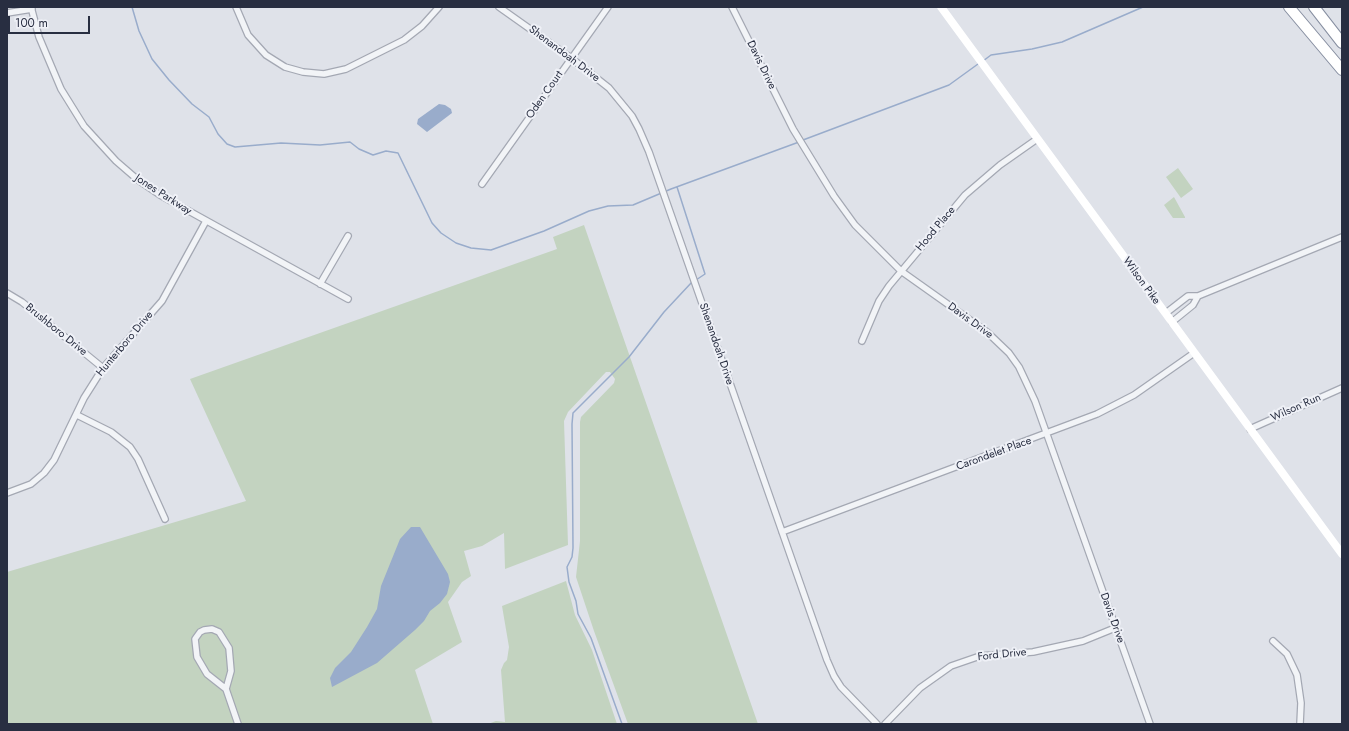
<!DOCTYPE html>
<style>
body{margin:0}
#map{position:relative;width:1349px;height:731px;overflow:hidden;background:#dfe2e9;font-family:Jost,sans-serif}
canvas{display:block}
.frame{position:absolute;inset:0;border:8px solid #282e41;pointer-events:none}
.scale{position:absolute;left:8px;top:16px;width:82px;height:18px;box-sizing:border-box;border:2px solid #282e41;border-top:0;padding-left:5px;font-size:12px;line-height:14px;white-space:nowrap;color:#282e41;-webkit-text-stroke:3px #eff1f7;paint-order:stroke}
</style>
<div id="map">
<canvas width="1349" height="731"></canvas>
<div class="frame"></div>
<div class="scale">100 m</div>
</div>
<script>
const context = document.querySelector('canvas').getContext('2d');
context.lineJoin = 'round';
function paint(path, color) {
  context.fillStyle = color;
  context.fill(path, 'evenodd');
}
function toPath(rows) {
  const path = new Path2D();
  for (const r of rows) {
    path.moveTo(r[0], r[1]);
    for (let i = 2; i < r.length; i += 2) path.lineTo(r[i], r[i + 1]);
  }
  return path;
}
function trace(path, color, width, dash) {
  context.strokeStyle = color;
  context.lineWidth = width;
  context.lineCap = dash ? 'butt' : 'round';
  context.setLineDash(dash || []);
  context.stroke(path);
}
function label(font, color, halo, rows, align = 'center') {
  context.font = font + ' Jost,sans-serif';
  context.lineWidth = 4;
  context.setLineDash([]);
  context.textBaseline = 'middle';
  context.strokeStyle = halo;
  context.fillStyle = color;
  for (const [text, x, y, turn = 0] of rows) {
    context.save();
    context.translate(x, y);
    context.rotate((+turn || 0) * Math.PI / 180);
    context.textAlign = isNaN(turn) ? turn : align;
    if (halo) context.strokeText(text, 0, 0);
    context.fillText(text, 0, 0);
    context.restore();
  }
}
paint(toPath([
 [1178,168,1193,189,1181,198,1166,177],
 [1174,197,1185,217,1185,218,1173,218,1164,205],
 [584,225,758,724,628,724,594,631,576,577,580,541,580,422,581,417,614,383,615,379,610,372,606,372,568,412,564,421,568,545,505,569,504,533,482,546,464,551,471,576,462,582,448,602,462,642,415,670,433,724,7,724,7,572,246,501,190,379,557,249,553,237],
 [566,581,575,615,592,650,617,724,488,724,496,721,505,722,501,670,504,663,507,660,509,647,502,606]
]), '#c3d3c0');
paint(toPath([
 [439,104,445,105,451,109,452,113,427,132,417,124,418,119],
 [411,527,420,527,448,574,450,582,447,594,440,603,430,611,424,621,415,630,377,663,332,687,330,678,335,668,351,652,367,627,377,609,381,586,400,539]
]), '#99accb');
trace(toPath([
 [132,7,139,31,152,59,169,80,192,104,209,117,218,134,227,144,235,147,281,143,320,145,350,142,359,149,373,155,386,151,398,153,432,223,441,233,456,243,471,248,491,250,544,231,589,211,608,206,633,205,671,189,799,142],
 [983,61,991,55,1032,49,1062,42,1143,7],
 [803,140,949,85,978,64],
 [677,187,705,274,696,280],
 [622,724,591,638,578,614,576,601,569,582,567,567,572,557,573,548,572,424,573,413,629,357,664,312,692,282]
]), '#99accb', 1.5);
const street = toPath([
 [31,7,39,37,61,89,84,126,116,161,138,180,160,195,348,299],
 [236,7,248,35,266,55,285,67,303,72,324,74,346,69,404,40,422,26,439,7],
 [499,7,571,58,609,88,632,116,639,129,649,152,827,660,834,676,841,687,877,724],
 [732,7,793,129,834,196,855,225,901,271,987,332,1009,353,1019,367,1035,401,1150,724],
 [7,13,32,9],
 [482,184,608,7],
 [320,284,348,236],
 [7,293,22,302,103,368],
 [1198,296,1342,237],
 [1166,313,1188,296,1198,296,1193,305,1172,322],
 [862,341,879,301,889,286,965,195,1000,165,1037,139],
 [77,415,111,432,130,447,138,459,165,519],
 [1250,429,1342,388],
 [7,493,31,484,44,473,54,460,84,398,103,368,162,301,206,221],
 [782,532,1097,414,1134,395,1194,353],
 [1273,641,1287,654,1297,675,1301,703,1300,724],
 [226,689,231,671,229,648,219,632,212,629,204,630,200,632,195,639,197,657,207,674,226,689,238,724],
 [885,724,920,688,951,666,980,656,1033,652,1083,641,1115,628]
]);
const highway = toPath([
 [1289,7,1342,70],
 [1314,7,1342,43]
]);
trace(street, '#a4a8b3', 8);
trace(highway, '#868ea0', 12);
trace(street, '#f2f4f7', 5.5);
trace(toPath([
 [941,7,1342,554]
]), '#fff', 8);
trace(highway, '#fff', 10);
label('11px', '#282e41', '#eff1f7', [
 ["Shenandoah Drive",564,54,37],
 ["Davis Drive",761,65,64],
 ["Oden Court",545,95,-55],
 ["Jones Parkway",163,195,33],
 ["Hood Place",936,229,-50],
 ["Wilson Pike",1141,281,54],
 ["Davis Drive",970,321,36],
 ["Brushboro Drive",56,330,39],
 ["Hunterboro Drive",125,344,-50],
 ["Shenandoah Drive",716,344,71],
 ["Wilson Run",1296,408,-24],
 ["Carondelet Place",994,454,-20],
 ["Davis Drive",1112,618,70],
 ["Ford Drive",1002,655,-6]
]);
</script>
